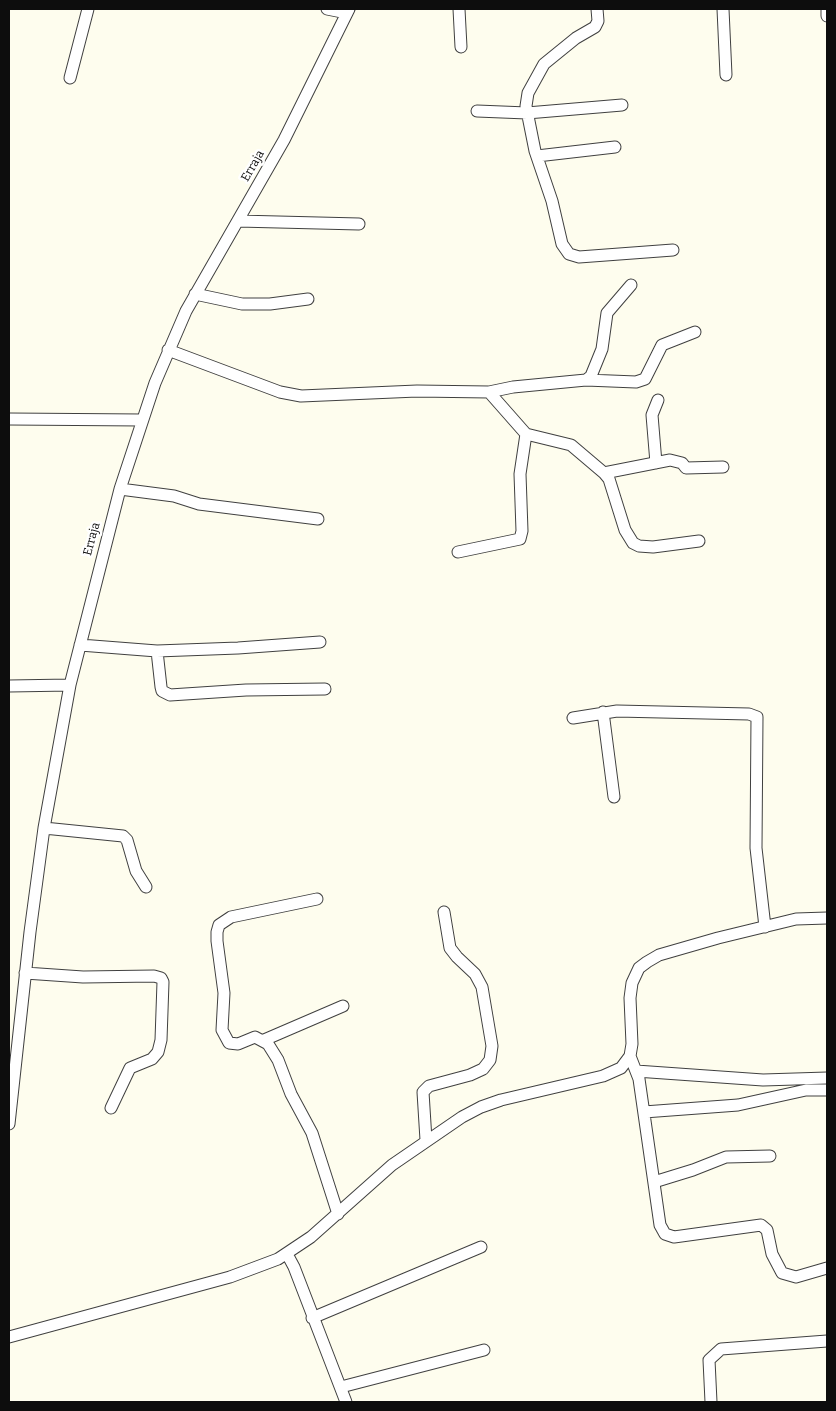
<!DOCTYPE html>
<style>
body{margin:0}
#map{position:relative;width:836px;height:1411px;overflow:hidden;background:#fefdee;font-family:Bitter,serif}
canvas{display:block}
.frame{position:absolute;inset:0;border:10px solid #0d0d0d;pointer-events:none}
</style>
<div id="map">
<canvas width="836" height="1411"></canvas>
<div class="frame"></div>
</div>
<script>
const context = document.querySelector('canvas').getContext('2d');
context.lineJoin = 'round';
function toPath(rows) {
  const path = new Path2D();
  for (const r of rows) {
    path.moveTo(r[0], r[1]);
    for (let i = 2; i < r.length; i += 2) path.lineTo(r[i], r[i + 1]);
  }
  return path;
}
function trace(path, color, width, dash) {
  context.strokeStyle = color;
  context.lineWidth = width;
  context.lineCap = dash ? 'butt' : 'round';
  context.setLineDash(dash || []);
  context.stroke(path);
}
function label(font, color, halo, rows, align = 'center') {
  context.font = font + ' Bitter,serif';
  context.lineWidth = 5;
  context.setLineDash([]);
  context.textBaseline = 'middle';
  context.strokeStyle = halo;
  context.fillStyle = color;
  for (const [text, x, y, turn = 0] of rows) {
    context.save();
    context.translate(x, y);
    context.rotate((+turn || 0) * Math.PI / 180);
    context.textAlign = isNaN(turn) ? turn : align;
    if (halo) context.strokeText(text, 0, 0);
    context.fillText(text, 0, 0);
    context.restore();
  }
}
const minor = toPath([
 [327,9,347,13],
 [459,9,461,47],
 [597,9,598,21,595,27,576,38,544,64,528,93,526,106,535,151,552,201,562,244,569,254,579,257,673,250],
 [723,9,726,75],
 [827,9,827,16],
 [70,78,88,9],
 [477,111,527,113,622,105],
 [537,156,615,147],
 [238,221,359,224],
 [195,294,242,304,270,304,308,299],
 [168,350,280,392,301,396,417,391,489,392,526,434,571,445,604,473,609,479,625,530,633,543,639,546,653,547,699,541],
 [586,380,636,382,645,379,662,345,695,332],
 [489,392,513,387,586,380,591,376,602,349,607,313,631,285],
 [9,419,142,420],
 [656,463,652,415,658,400],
 [604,473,670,460,682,463,686,468,723,467],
 [120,489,174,496,199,504,318,519],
 [458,552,520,539,522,531,520,474,526,434],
 [80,645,157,651,238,648,320,642],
 [157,651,161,687,162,691,170,695,246,690,325,689],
 [9,686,70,685],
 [603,712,614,797],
 [573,718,617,711,749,714,757,717,756,848,765,927],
 [44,828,123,836,127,840,136,871,146,887],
 [317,899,231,917,219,925,217,932,217,941,224,993,222,1030,229,1043,238,1044,255,1037,268,1044,278,1060,291,1094,312,1133,338,1214],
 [25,973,83,977,154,976,161,978,163,982,161,1040,158,1052,152,1059,130,1068,111,1108],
 [264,1040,343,1006],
 [630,1056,639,1079,660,1225,665,1234,674,1237,761,1225,767,1230,772,1254,782,1273,796,1277,827,1268],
 [636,1071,763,1080,827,1078],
 [644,1112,738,1105,806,1090,827,1090],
 [9,1124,30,932,44,828,70,685,120,489,155,383,186,311,284,140,349,9],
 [426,1140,423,1092,429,1086,470,1075,483,1069,490,1060,492,1046,482,987,475,974,457,957,450,948,444,912],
 [654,1182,693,1170,726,1157,770,1156],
 [287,1254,294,1267,346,1402],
 [312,1318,481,1247],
 [9,1337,230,1277,278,1259,311,1237,392,1165,462,1117,481,1107,501,1100,603,1076,621,1068,630,1056,632,1044,630,998,632,983,639,968,647,962,659,955,718,938,796,919,827,918],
 [341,1387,484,1350],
 [711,1402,709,1360,721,1349,827,1341]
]);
trace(minor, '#404040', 13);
trace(minor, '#fff', 11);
label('12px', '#0d0d0d', '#fff', [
 ["Erraja",253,166,-60],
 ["Erraja",92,539,-75]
]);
</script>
